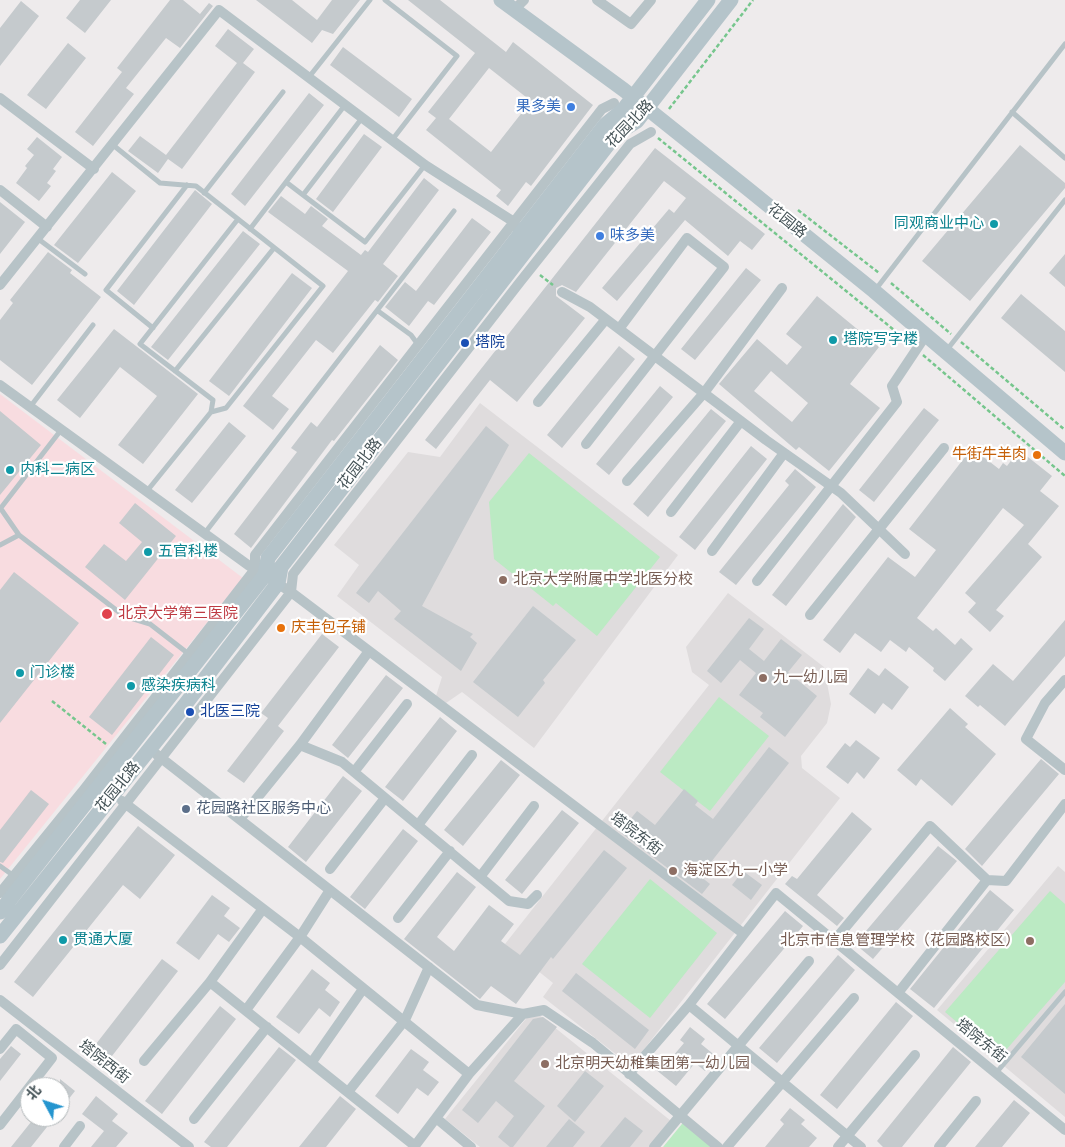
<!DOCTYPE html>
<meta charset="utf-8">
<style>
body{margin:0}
#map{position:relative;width:1065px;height:1147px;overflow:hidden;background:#eeebec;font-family:Figtree,"Noto Sans SC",sans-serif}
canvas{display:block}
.north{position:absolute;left:20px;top:1077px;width:50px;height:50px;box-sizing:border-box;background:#fff;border:1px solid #b5babc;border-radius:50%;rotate:310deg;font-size:14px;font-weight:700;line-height:20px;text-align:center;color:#455357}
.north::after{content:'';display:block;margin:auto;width:18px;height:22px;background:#2595cf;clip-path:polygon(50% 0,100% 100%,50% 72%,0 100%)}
</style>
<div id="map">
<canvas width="1065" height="1147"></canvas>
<div class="north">北</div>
</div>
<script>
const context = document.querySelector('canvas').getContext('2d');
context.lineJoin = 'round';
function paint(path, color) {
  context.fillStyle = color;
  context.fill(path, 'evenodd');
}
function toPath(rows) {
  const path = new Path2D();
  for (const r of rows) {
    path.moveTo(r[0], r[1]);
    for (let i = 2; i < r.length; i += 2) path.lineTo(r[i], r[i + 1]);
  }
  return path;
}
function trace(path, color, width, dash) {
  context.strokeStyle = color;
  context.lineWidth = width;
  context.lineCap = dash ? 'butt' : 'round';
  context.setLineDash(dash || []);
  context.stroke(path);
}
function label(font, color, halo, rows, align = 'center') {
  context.font = font + ' Figtree,"Noto Sans SC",sans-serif';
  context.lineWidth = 4.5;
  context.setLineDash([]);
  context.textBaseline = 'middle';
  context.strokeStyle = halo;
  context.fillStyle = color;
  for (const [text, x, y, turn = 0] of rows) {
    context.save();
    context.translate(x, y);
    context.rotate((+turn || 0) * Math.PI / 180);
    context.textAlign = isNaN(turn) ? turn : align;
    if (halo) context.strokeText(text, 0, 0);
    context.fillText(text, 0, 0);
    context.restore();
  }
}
paint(toPath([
 [480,403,678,555,534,748,462,692,446,703,436,696,442,677,337,596,359,565,334,545,408,452,440,457],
 [728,593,824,667,831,704,827,723,801,756,802,768,840,798,631,1066,543,997,553,983,505,944,709,685,692,672,686,647],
 [1058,866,1065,872,1065,1117,937,1010],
 [533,1010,671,1121,650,1147,480,1147,445,1119]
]), '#dfdcdd');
paint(toPath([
 [0,394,243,578,0,879]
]), '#f8dce0');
paint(toPath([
 [529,453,660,557,597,636,556,603,553,606,494,559,489,502],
 [719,697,769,736,710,811,660,772],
 [650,879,717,933,650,1018,582,964],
 [1050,891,1065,904,1065,982,999,1058,945,1012],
 [686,1119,719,1147,663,1147]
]), '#bbeac3');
paint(toPath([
 [80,0,111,0,85,33,66,18],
 [170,0,183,0,200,14,209,3,213,6,180,48,166,38,126,88,134,94,93,146,75,132,122,72,117,68],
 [256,0,292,0,317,20,332,0,360,0,333,34,322,30,312,43],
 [408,0,440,0,506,52,513,42,593,105,531,186,526,182,508,206,496,196,501,190,426,130,436,118,428,112,475,53],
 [489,68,531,101,491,152,449,119],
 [21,1,39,16,0,66,0,28],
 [228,29,254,49,243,63,255,72,182,169,168,159,158,173,128,151,140,136,166,155,237,63,215,46],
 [68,43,86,58,46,109,27,95],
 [343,47,412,99,399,117,330,65],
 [309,93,324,105,245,206,231,194],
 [364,134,382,147,333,212,316,199],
 [37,137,62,157,53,169,56,171,47,183,51,186,39,201,16,183,27,168,25,166,34,155,27,149],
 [1020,145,1065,183,1065,188,970,301,922,261],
 [655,148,765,234,752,250,740,241,728,256,685,220,617,301,602,288,669,209,674,213,686,198,664,181,576,292,562,285,556,288,556,296,585,318,517,402,490,380,436,449,425,440],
 [112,172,136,191,78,263,54,245],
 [424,178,439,190,383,264,398,276,378,302,375,300,333,353,316,340,272,396,289,409,273,430,243,406,348,271,268,212,281,196,305,214,311,206,328,219,322,226,361,255,365,250,368,252],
 [195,190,212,204,134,305,117,291],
 [0,202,25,222,0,254],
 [472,218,491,232,434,305,428,301,409,326,385,307,405,282,416,291],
 [243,231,260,244,168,360,151,347],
 [48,252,72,270,70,273,101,297,32,385,0,360,0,320,13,303,10,300],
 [1065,254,1065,287,1049,273],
 [746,268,761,280,695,360,681,349],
 [292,273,312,288,229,396,209,381],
 [1021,294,1065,331,1065,372,1001,318],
 [817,296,879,347,850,384,880,408,829,471,799,447,796,450,719,384,757,339,787,365,802,347,786,334],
 [771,371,808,403,792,422,754,391],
 [114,329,198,394,143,464,118,445,157,396,120,367,80,418,57,400],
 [380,345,398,360,334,441,332,440,251,548,234,534,297,452,291,448,311,422,317,427],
 [619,346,635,359,562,448,547,435],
 [660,386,673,397,609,475,596,464],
 [924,408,939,420,874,502,859,490],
 [711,409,726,421,648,517,633,504],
 [0,411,41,445,0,495],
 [229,422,246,436,192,503,175,490],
 [486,426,509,445,422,606,473,634,470,637,477,643,461,671,394,619,401,611,378,591,369,603,356,593],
 [751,446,767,459,695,550,679,537],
 [972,448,999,469,1003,463,1007,466,1019,450,1052,476,1040,491,1059,506,1028,544,1042,557,996,610,1004,616,990,632,968,612,976,603,965,593,1024,525,1003,508,917,618,933,631,936,628,955,645,961,638,973,649,945,681,933,671,934,668,909,647,906,652,890,640,881,652,855,633,840,653,823,640,888,557,915,577,936,550,909,529],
 [795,469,816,487,736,585,719,572,789,485,785,481],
 [135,503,176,536,125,600,85,567,104,544,126,561,142,542,119,523],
 [843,504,856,517,786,606,772,595],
 [14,572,79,623,0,723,0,590],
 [533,606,576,640,543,680,545,683,518,717,473,682],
 [749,618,764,629,749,649,764,661,781,639,802,655,788,672,817,696,785,737,760,717,763,713,739,695,756,673,740,660,721,683,707,671],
 [1065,620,1065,656,1005,726,980,705,978,707,965,696,993,664,1013,681],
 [322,634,339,647,278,726,284,731,244,783,227,771,268,718,261,713],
 [151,637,174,655,112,735,89,717],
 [868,668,879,676,885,668,909,687,892,710,883,703,875,714,849,694],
 [386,675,403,688,348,758,332,745],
 [950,708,968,724,965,727,996,754,952,806,921,779,916,786,897,770],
 [440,717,457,731,403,801,385,787],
 [856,740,880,758,864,779,857,772,848,784,826,767,845,743,850,747],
 [769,747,789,763,700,876,710,884,702,894,620,832,637,811,655,825,684,789,698,801,695,805,713,819],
 [1041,759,1059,774,982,866,965,849],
 [501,760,520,775,463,846,444,830],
 [343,776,362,791,306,862,288,847],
 [31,790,49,804,3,863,0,862,0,830],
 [562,810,579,823,522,894,505,880],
 [852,812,872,829,817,895,844,918,837,926,785,884,792,876,797,879],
 [138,826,175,855,140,899,123,885,33,997,14,982],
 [403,829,418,841,365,909,350,897],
 [938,846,957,861,873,959,855,944],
 [604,850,627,868,553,959,551,957,516,1004,491,986,480,999,404,939,457,872,476,887,437,937,454,951,489,905,514,924,501,941,520,955],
 [743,871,762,885,751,900,732,885],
 [990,890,1014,910,934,1008,910,989],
 [212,895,230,908,224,916,240,928,229,942,218,934,199,960,176,943],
 [785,911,803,926,725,1019,707,1004],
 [838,955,855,970,777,1063,759,1048],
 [162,959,178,971,105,1065,89,1053],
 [312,969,330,983,325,990,340,1002,330,1017,319,1008,299,1034,276,1017],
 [576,973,649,1030,635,1049,562,991],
 [896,1002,913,1016,837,1109,820,1095],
 [1065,1004,1065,1094,1021,1057],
 [220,1006,236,1019,162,1114,145,1101],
 [543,1017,557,1027,514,1081,545,1106,513,1147,510,1147,498,1137,514,1116,496,1101,478,1123,462,1110,533,1019],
 [690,1027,705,1039,701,1044,717,1057,705,1071,695,1063,676,1086,655,1069,664,1058,668,1062,684,1043,680,1040],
 [11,1046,21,1054,0,1081,0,1059],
 [279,1047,296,1060,227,1147,211,1147,204,1142],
 [953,1047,971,1062,902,1147,883,1147,877,1141],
 [411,1049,429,1062,423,1070,439,1082,428,1096,417,1088,398,1114,375,1096],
 [585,1071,604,1086,575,1122,557,1106],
 [60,1079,75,1091,60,1110],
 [96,1096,118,1114,112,1121,128,1133,116,1147,91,1147,104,1131,82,1114],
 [340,1096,356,1109,326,1147,299,1147],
 [1014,1100,1030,1113,1002,1147,975,1147],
 [790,1108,805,1120,801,1124,817,1138,809,1147,765,1147,784,1124,780,1120],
 [35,1117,55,1117,31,1147,11,1147],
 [625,1117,643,1131,630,1147,600,1147],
 [569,1119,585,1132,573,1147,546,1147]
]), '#c5cacd');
trace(toPath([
 [669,109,753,0],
 [658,138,910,343],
 [798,210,879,273],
 [540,275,553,285],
 [891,283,951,334],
 [961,342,1065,430],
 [923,355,1065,476],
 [52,701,106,744]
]), '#76c68d', 2.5, [4, 2.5]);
trace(toPath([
 [385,0,457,56,392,140],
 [309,77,370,0],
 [345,105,286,182,303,195,362,118],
 [1012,112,1065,158],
 [113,145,160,183,196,186,323,286,226,408,211,412,147,491],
 [204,193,283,92],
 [303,195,365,242,425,165],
 [250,229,286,182],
 [37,238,85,274],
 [876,289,1065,44],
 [378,311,411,335,419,346],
 [153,328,106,290,187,185],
 [946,351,1065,200],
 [175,371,274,248],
 [30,407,93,325],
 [211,412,213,400,140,344,238,219],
 [0,509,61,430],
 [1,509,19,535,124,616,150,624,190,655],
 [204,534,454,211],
 [0,545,19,535],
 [0,866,14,876],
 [996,1073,1065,992]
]), '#b7c3c7', 5);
trace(toPath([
 [597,0,631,24,651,0],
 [514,10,524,0],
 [0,98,94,169],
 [0,190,47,227],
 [0,285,219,10,425,165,514,222,517,228],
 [562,292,590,307,766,440,841,493,905,554],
 [0,385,248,565,291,592,744,934,776,893,1065,1130],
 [538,402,606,319],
 [586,444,724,267,687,238,619,329],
 [627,481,704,393,782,288],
 [671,512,741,421],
 [712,551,784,453],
 [757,581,897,402,892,386,926,335],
 [810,615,944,448],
 [1065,680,1045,703,1026,739,1065,770],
 [300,745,342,762,509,901,528,904,537,895],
 [156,754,477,1005,523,1014],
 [354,772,407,704],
 [122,801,300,937,469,1074,523,1014,544,1010,593,1043,718,1147],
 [240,819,300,745,369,651],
 [418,825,472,755],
 [330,869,385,798],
 [480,877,534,806],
 [987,880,1006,881,1065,804],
 [0,893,82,792,255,569,255,555,418,345,602,109,614,103],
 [262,910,210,982,415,1146],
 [398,918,450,851],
 [744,934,689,1005,861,1147],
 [834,941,930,826,987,880,898,993],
 [0,965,291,592,293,574,520,282,630,144,651,132],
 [0,1000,189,1147],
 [246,1010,300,937,330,890],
 [0,1049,16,1029,52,1058,0,1125],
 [144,1061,210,982],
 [312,1062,363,989],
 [469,1074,436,1118,471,1147],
 [629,1074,689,1005],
 [348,1092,405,1020,429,967],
 [194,1119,267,1027],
 [64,1147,80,1126],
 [414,1147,436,1118],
 [654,1147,809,961],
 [727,1147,854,998],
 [838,1147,915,1055],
 [939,1147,976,1101]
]), '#b7c3c7', 10);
trace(toPath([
 [501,0,624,90,748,189,874,291,1065,453],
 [0,912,265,575,268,558,605,125,623,110,708,0],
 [0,936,184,706,278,583,281,567,617,133,637,121,731,0]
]), '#b5c4ca', 15);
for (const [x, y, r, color] of [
 [571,107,5,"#3f7fe0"],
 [994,224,5,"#0f9aa8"],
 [600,236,5,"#3f7fe0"],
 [833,340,5,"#0f9aa8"],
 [465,343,5,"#1a4fb4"],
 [1037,455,5,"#e8710a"],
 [10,470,5,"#0f9aa8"],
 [148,552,5,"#0f9aa8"],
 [503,580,5,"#8d6e63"],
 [107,614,6,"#e0444e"],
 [281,628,5,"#e8710a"],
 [20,673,5,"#0f9aa8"],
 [763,678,5,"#8d6e63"],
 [131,686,5,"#0f9aa8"],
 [190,712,5,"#1a4fb4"],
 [186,809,5,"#5c6f8a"],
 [673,871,5,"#8d6e63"],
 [63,940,5,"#0f9aa8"],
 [1030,941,5,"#8d6e63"],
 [545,1064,5,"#8d6e63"]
]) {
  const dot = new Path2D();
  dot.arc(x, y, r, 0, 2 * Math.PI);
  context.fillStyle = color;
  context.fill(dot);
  trace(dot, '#fff', 2);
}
label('15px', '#366cbe', '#fff', [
 ["果多美",561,107],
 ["味多美",610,236,"left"]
], 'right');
label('15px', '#455357', '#fff', [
 ["花园北路",630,124,-46],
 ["花园路",787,221,39],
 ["花园北路",360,464,-52],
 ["花园北路",118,787,-51],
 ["塔院东街",636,834,37],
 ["塔院东街",981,1041,39],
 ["塔院西街",104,1062,38]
]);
label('15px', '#0d838f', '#fff', [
 ["同观商业中心",984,224,"right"],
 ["塔院写字楼",843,340],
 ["内科二病区",20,470],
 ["五官科楼",158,552],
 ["门诊楼",30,673],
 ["感染疾病科",141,686],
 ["贯通大厦",73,940]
], 'left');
label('15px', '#164399', '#fff', [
 ["塔院",475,343],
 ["北医三院",200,712]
], 'left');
label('15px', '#c56008', '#fff', [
 ["牛街牛羊肉",1027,455],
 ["庆丰包子铺",291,628,"left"]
], 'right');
label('15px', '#785e54', '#fff', [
 ["北京大学附属中学北医分校",513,580],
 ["九一幼儿园",773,678],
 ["海淀区九一小学",683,871],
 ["北京市信息管理学校（花园路校区）",1020,941,"right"],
 ["北京明天幼稚集团第一幼儿园",555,1064]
], 'left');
label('15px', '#be3a42', '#fff', [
 ["北京大学第三医院",118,614]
], 'left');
label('15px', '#4e5e75', '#fff', [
 ["花园路社区服务中心",196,809]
], 'left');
</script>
